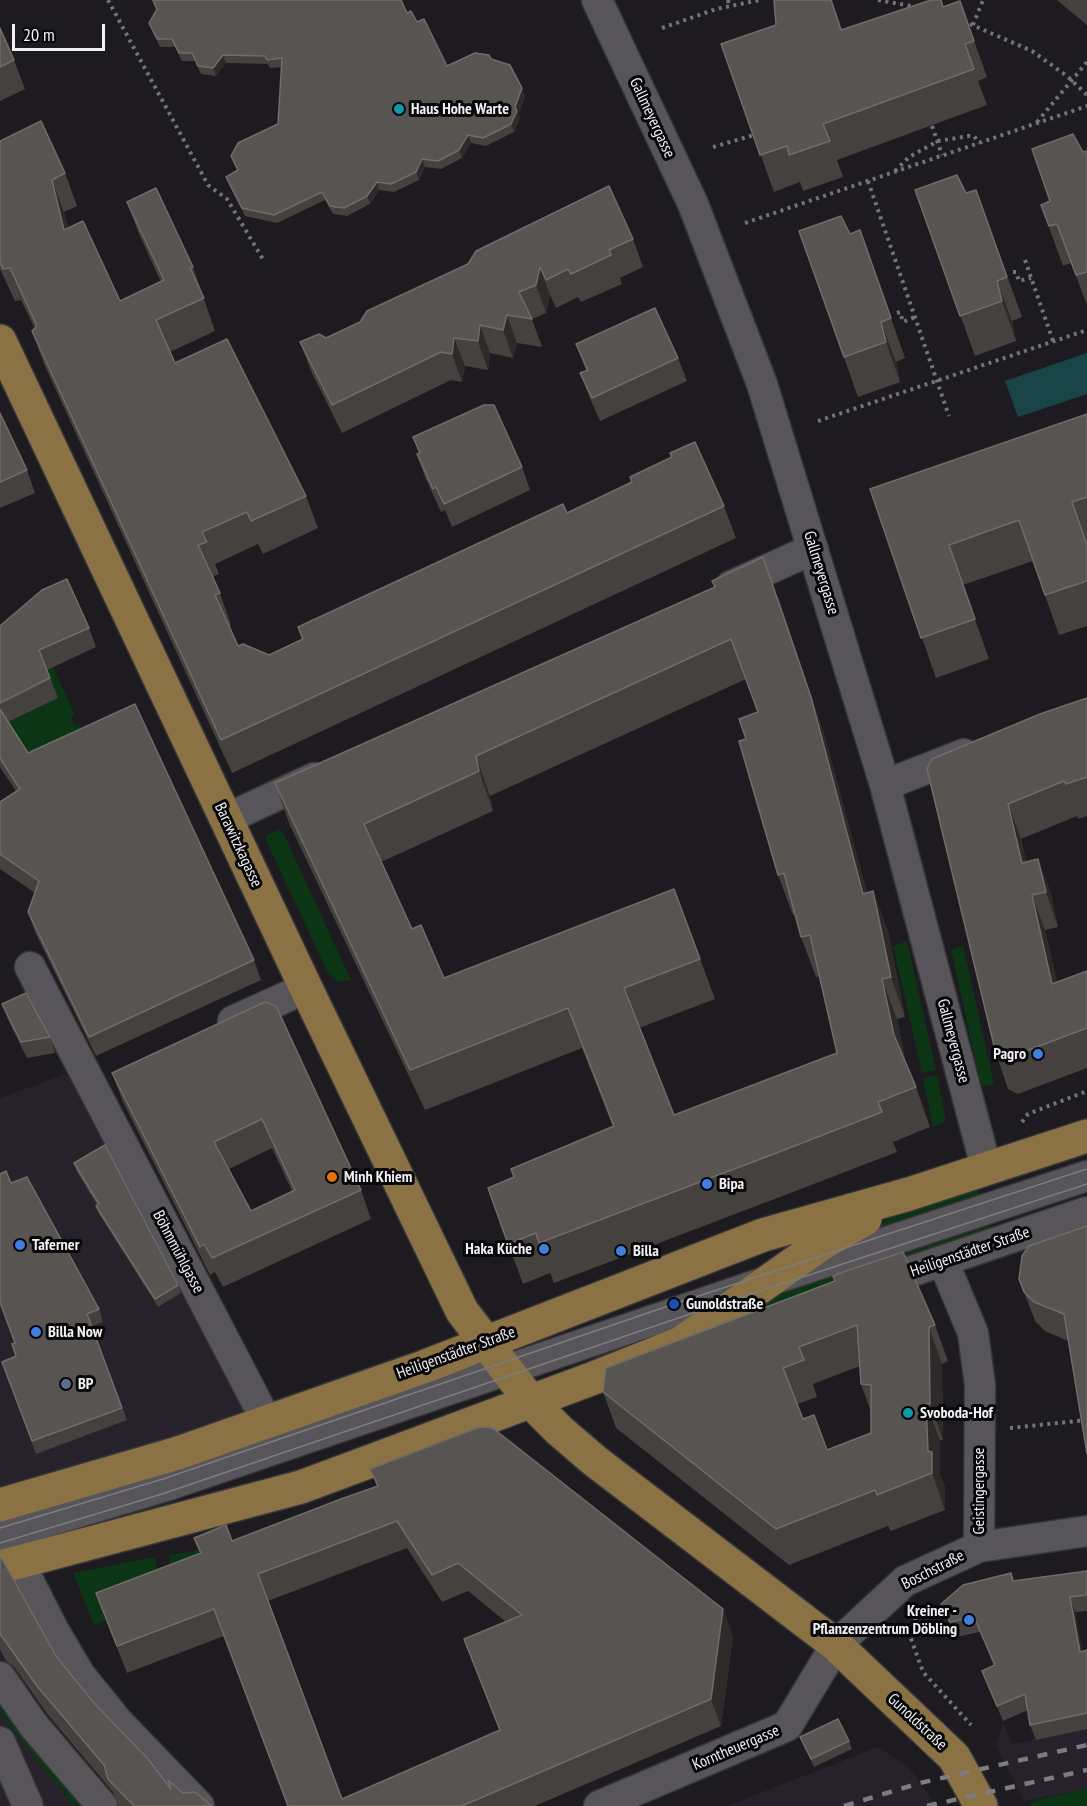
<!DOCTYPE html>
<meta charset="utf-8">
<style>
body{margin:0}
#map{position:relative;width:1087px;height:1806px;overflow:hidden;background:#1d1b1f;font-family:"PT Sans Narrow",sans-serif}
canvas{display:block}
.scale{position:absolute;left:12px;top:24px;width:93px;height:27px;box-sizing:border-box;border:3px solid #f1f0f3;border-top:0;padding-left:8px;font-size:18px;line-height:21px;white-space:nowrap;color:#f1f0f3;-webkit-text-stroke:4px #070608;paint-order:stroke}
</style>
<div id="map">
<canvas width="1087" height="1806"></canvas>
<div class="scale">20 m</div>
</div>
<script>
const context = document.querySelector('canvas').getContext('2d');
context.lineJoin = 'round';
function paint(path, color) {
  context.fillStyle = color;
  context.fill(path, 'evenodd');
}
function toPath(rows) {
  const path = new Path2D();
  for (const r of rows) {
    path.moveTo(r[0], r[1]);
    for (let i = 2; i < r.length; i += 2) path.lineTo(r[i], r[i + 1]);
  }
  return path;
}
function trace(path, color, width, dash) {
  context.strokeStyle = color;
  context.lineWidth = width;
  context.lineCap = dash ? 'butt' : 'round';
  context.setLineDash(dash || []);
  context.stroke(path);
}
function label(font, color, halo, rows, align = 'center') {
  context.font = font + ' "PT Sans Narrow",sans-serif';
  context.lineWidth = 6;
  context.setLineDash([]);
  context.textBaseline = 'middle';
  context.strokeStyle = halo;
  context.fillStyle = color;
  for (const [text, x, y, turn = 0] of rows) {
    context.save();
    context.translate(x, y);
    context.rotate((+turn || 0) * Math.PI / 180);
    context.textAlign = isNaN(turn) ? turn : align;
    if (halo) context.strokeText(text, 0, 0);
    context.fillText(text, 0, 0);
    context.restore();
  }
}
paint(toPath([
 [66,1074,90,1084,266,1420,0,1510,0,1098],
 [0,1650,16,1677,83,1768,117,1806,0,1806],
 [1003,1723,1012,1744,1087,1728,1087,1788,1024,1802,996,1746],
 [878,1747,909,1768,937,1806,727,1806]
]), '#26212a');
paint(toPath([
 [53,667,75,715,71,717,75,725,79,724,90,747,35,772,0,726,46,670],
 [279,829,283,832,351,980,339,982,328,973,266,840,267,835],
 [907,941,936,1070,922,1073,893,946],
 [963,945,994,1084,981,1087,951,949],
 [937,1075,946,1121,933,1127,923,1078],
 [976,1187,980,1197,878,1230,876,1228,891,1216,911,1208],
 [988,1223,992,1232,738,1318,769,1294],
 [200,1550,211,1580,94,1625,73,1573,155,1557,158,1573,171,1571,169,1555],
 [0,1700,92,1806,75,1806,53,1781,0,1713],
 [1087,1788,1087,1806,1032,1806,1030,1802]
]), '#0b3514');
paint(toPath([
 [1087,353,1087,394,1018,417,1005,381]
]), '#1a4548');
const minor = toPath([
 [597,0,693,204,762,384,885,785,986,1167],
 [731,586,813,549],
 [885,785,964,754],
 [226,819,314,778],
 [30,967,266,1420],
 [233,1021,306,988],
 [943,1261,973,1333,980,1385,979,1547],
 [874,1284,1087,1212],
 [0,1536,166,1486,768,1281,1087,1176],
 [19,1562,53,1629,80,1675,118,1722,199,1806],
 [0,1677,34,1726,102,1806],
 [0,1742,28,1806],
 [599,1806,787,1726,836,1645,905,1581,979,1547,1087,1531]
]);
const major = toPath([
 [0,341,306,988,462,1311,531,1402,560,1431,595,1461,836,1645,954,1757,981,1806],
 [0,1505,178,1453,426,1366,763,1235,909,1194,1087,1136],
 [0,1567,301,1487,591,1379,681,1343,824,1242,865,1219]
]);
trace(minor, '#363538', 33);
trace(major, '#363538', 36);
trace(toPath([
 [108,0,208,185,227,199,264,261],
 [728,0,729,6],
 [878,0,916,7],
 [963,21,1032,51,1067,76,1087,95],
 [973,25,983,0],
 [662,28,716,9,760,0],
 [1037,122,1087,62],
 [932,126,942,155],
 [713,147,754,135],
 [895,171,909,157,938,141,969,136,974,136,979,143],
 [868,181,949,416],
 [745,223,1087,106],
 [1025,260,1053,341],
 [1013,272,1016,272,1019,281,1031,278],
 [897,313,900,312,903,322,915,317],
 [818,421,1087,330],
 [1022,1122,1028,1114,1087,1091],
 [1010,1428,1087,1420],
 [919,1611,909,1633,923,1672,971,1725]
]), '#747376', 4, [3, 4.5]);
trace(minor, '#575559', 30);
trace(major, '#8b7245', 33);
trace(toPath([
 [0,1528,163,1479,674,1304,1087,1169],
 [0,1543,162,1494,693,1313,1087,1184]
]), '#7d7c7f', 1.5);
trace(toPath([
 [844,1806,920,1783,1087,1745],
 [927,1806,1087,1770]
]), '#7d7c7f', 4.5, [10, 10]);
paint(toPath([
 [152,0,407,13,417,22,447,66,491,59,522,88,525,97,518,114,520,119,514,132,486,146,471,143,462,158,441,169,425,167,419,180,394,192,379,190,370,204,347,216,333,214,325,200,277,223,245,216,229,185,226,177,237,171,231,156,278,124,282,67,270,68,268,64,226,63,216,76,201,74,195,61,182,61,175,47,160,47,149,23,156,10],
 [774,0,832,0,842,30,943,7,960,1,987,77,978,81,987,105,837,160,843,177,803,191,800,182,774,192,721,44,776,25],
 [1056,0,1087,0,1087,25,1058,1],
 [0,28,14,60,25,89,0,101],
 [0,141,65,173,77,206,64,212,68,228,120,301,161,282,139,234,127,202,193,267,215,331,170,352,175,363,306,496,318,528,263,554,258,544,215,564,219,574,212,577,220,593,231,625,229,626,238,646,269,655,302,640,298,627,567,513,724,506,736,538,232,773,44,364,32,331,35,329,21,300,15,301,0,269],
 [1087,151,1087,305,1071,263,1063,266,1041,205,1050,201,1083,152],
 [915,190,966,193,976,190,1022,317,1012,321,1016,341,975,356],
 [860,230,905,358,896,362,900,382,858,397,799,231,850,234],
 [633,239,643,267,620,278,622,284,581,302,578,297,556,308,550,295,546,313,532,319,542,347,517,343,513,358,490,353,488,370,465,366,462,382,451,380,342,433,311,371,300,342,326,338],
 [576,344,678,358,687,381,600,421,589,396,580,373,586,371],
 [0,413,27,470,35,493,0,508],
 [1087,414,1087,626,1059,635,1033,561,963,585,989,659,936,678,870,489],
 [413,437,522,467,530,490,452,527,445,510,441,512,425,477,417,454,419,453],
 [778,597,825,737,867,893,873,891,888,931,905,1017,897,1019,906,1064,916,1087,930,1127,893,1142,897,1152,793,1192,554,1283,550,1273,523,1284,488,1188,514,1177,613,1127,582,1048,425,1110,289,823,275,783],
 [746,679,758,712,778,875,793,915,795,914,801,937,816,977,820,976,837,1053,674,1115,639,1028,715,999,674,889,444,978,412,929,381,862,493,811,490,796],
 [0,626,89,628,96,647,47,670,58,698,8,722,28,753,254,960,261,980,96,1056,35,932,28,912,35,893,0,869,0,802,16,791,0,767],
 [1087,698,1087,816,1078,819,1077,816,1021,839,1026,862,1038,859,1051,894,1058,927,1045,930,1057,983,1087,971,1087,1068,1018,1094,1008,1089,996,1054,927,769],
 [265,1002,361,1190,371,1219,223,1287,215,1272,210,1275,123,1102,112,1073],
 [272,1148,292,1191,251,1211,229,1169],
 [2,1004,50,1037,55,1053,27,1058,8,1020],
 [74,1163,178,1285,181,1293,158,1307,99,1214,96,1206,97,1205,77,1172],
 [11,1183,99,1309,103,1322,92,1326,127,1420,36,1454,2,1362,16,1356],
 [1087,1226,1068,1341,1045,1331,1035,1321,1019,1279],
 [835,1281,935,1325,948,1361,942,1364,943,1440,940,1440,940,1475,945,1488,945,1510,891,1531,888,1526,789,1565,616,1428,603,1392],
 [860,1366,861,1384,871,1412,871,1433,827,1450,803,1419,797,1404,817,1397,813,1384],
 [370,1469,733,1636,721,1726,535,1806,288,1806,224,1636,127,1673,96,1593,200,1553,194,1538,232,1541,377,1486],
 [407,1548,442,1602,468,1591,506,1622,464,1639,499,1730,342,1799,268,1601],
 [0,1558,56,1656,94,1703,171,1789,183,1793,212,1806,118,1806,113,1792,48,1715,14,1667,6,1661,0,1649],
 [1087,1571,1087,1611,1075,1612,1082,1651,1087,1650,1087,1729,1036,1740,1030,1725,1028,1710,1003,1721,982,1671,994,1666,980,1632,956,1637,947,1619,941,1604,1011,1573,1014,1581],
 [800,1737,849,1741,852,1749,814,1767]
]), '#44413e');
paint(toPath([
 [831,0,832,0,855,67],
 [223,55,226,63,216,76,213,68],
 [522,88,525,97,518,114,520,119,514,132,511,124,515,107],
 [468,135,471,143,462,158,459,150],
 [422,159,425,167,419,180,416,172],
 [52,180,64,212,76,263,64,230],
 [377,182,379,190,370,204,367,196],
 [540,267,550,295,546,313,536,285],
 [997,281,1012,321,1016,341,1002,301],
 [507,315,517,343,513,358,503,330],
 [881,322,896,362,900,382,886,342],
 [480,325,490,353,488,370,478,341],
 [454,338,465,366,462,382,452,354],
 [763,557,825,737,878,934,863,894],
 [476,756,490,796,493,811,479,771],
 [1008,804,1021,839,1035,898,1022,863],
 [1038,859,1051,894,1058,927,1046,892],
 [873,891,888,931,905,1017,891,977],
 [1032,895,1045,930,1065,1019,1052,984],
 [882,979,897,1019,908,1075,894,1035],
 [929,1327,942,1364,943,1440,930,1404],
 [926,1404,940,1440,940,1475,945,1488,945,1510,932,1473,928,1451],
 [1070,1597,1075,1612,1085,1666,1080,1652],
 [723,1609,733,1636,721,1726,711,1699]
]), '#2d2a29');
const building = toPath([
 [153,0,401,0,407,13,411,11,417,22,424,19,447,66,475,53,489,55,491,59,510,65,522,88,515,107,517,111,511,124,483,138,468,135,459,150,438,161,422,159,416,172,391,184,377,182,367,196,344,208,330,206,322,192,274,215,242,208,226,177,238,170,231,156,238,143,278,124,282,58,267,60,265,56,223,55,213,68,198,66,192,53,179,53,172,39,157,39,149,23,157,9,153,0],
 [774,0,831,0,841,30,931,0,941,0,943,7,960,1,974,41,965,44,974,69,823,124,830,141,789,155,787,146,760,155,721,44,776,25,774,0],
 [0,28,14,60,0,67,0,28],
 [41,121,65,173,52,180,64,230,83,221,120,301,164,280,127,202,156,188,193,267,190,268,204,298,156,320,175,363,227,339,306,496,251,521,247,512,202,532,207,542,198,545,220,593,215,595,238,646,243,644,269,655,303,639,298,627,563,504,567,513,632,482,630,477,672,457,670,453,695,442,724,506,221,740,32,331,37,326,10,268,3,269,0,262,0,141,41,121],
 [1073,134,1083,152,1087,151,1087,272,1076,275,1057,224,1049,226,1041,205,1050,201,1032,149,1073,134],
 [957,175,966,193,976,190,1007,277,997,281,1002,301,960,316,915,190,957,175],
 [609,186,633,239,609,250,611,255,571,274,568,269,546,280,540,267,536,285,519,292,532,319,507,315,503,330,480,325,478,341,454,338,452,354,441,352,332,405,300,342,319,334,326,338,360,322,367,311,468,264,476,251,609,186],
 [841,216,850,234,860,230,891,318,881,322,886,342,844,357,799,231,841,216],
 [655,308,678,358,592,398,580,373,588,370,576,344,655,308],
 [484,405,494,405,522,467,444,504,436,487,433,489,417,454,420,453,413,437,484,405],
 [0,413,27,470,0,482,0,413],
 [1087,414,1087,497,1072,502,1087,545,1087,581,1045,595,1019,520,949,545,975,619,921,638,870,489,1087,414],
 [763,557,811,697,863,894,873,891,891,977,882,979,894,1035,916,1087,878,1102,882,1112,779,1152,539,1243,536,1233,508,1244,488,1188,514,1177,511,1169,614,1126,568,1008,410,1070,275,783,715,587,712,581,763,557],
 [731,639,758,712,739,719,746,739,739,741,778,875,784,873,801,937,810,935,837,1053,674,1115,624,988,700,959,674,889,444,978,421,925,412,929,364,824,479,771,476,756,731,639],
 [67,579,89,628,39,650,50,678,0,703,0,626,42,590,67,579],
 [1087,698,1087,777,1066,784,1064,781,1008,804,1022,863,1038,859,1046,892,1032,895,1052,984,1087,971,1087,1028,1005,1059,996,1054,927,769,932,759,1040,714,1087,698],
 [135,704,254,960,89,1037,28,912,39,881,0,854,0,802,20,789,0,758,0,709,28,753,135,704],
 [26,993,50,1037,21,1042,2,1004,26,993],
 [265,1002,276,1006,361,1190,212,1258,204,1244,200,1247,112,1073,265,1002],
 [262,1119,295,1190,251,1211,214,1142,262,1119],
 [105,1145,178,1285,155,1299,96,1206,99,1204,74,1163,105,1145],
 [6,1171,11,1183,27,1177,99,1309,87,1314,122,1408,32,1441,2,1362,16,1356,12,1344,15,1343,0,1302,0,1174,6,1171],
 [1087,1226,1087,1454,1064,1314,1034,1302,1024,1292,1019,1279,1022,1256,1029,1246,1087,1226],
 [903,1252,935,1325,929,1327,930,1404,926,1404,928,1451,932,1452,932,1473,877,1495,875,1490,776,1529,603,1392,606,1368,835,1281,833,1276,849,1270,903,1252],
 [857,1325,861,1384,871,1385,871,1433,827,1450,814,1415,803,1419,783,1368,804,1360,799,1347,857,1325],
 [487,1427,494,1429,723,1609,711,1699,462,1806,288,1806,214,1609,117,1646,96,1593,201,1553,194,1538,226,1525,232,1541,341,1499,378,1486,370,1469,477,1428,487,1427],
 [397,1521,432,1575,458,1563,522,1615,464,1639,500,1730,342,1799,258,1574,397,1521],
 [1,1557,56,1656,94,1703,148,1759,171,1789,168,1780,183,1793,195,1792,212,1806,134,1806,108,1779,104,1765,37,1686,3,1638,0,1635,0,1558,1,1557],
 [1087,1571,1087,1595,1070,1597,1080,1652,1087,1650,1087,1713,1030,1725,1025,1694,997,1706,982,1671,995,1665,974,1617,950,1622,941,1604,963,1585,1011,1573,1013,1581,1087,1571],
 [838,1719,849,1741,811,1759,800,1737,838,1719]
]);
paint(building, '#575451');
trace(building, '#6f6c6a', 1.5);
for (const [x, y, r, color] of [
 [399,109,6,"#0f9aa8"],
 [1038,1054,6,"#3f7fe0"],
 [332,1177,6,"#e8710a"],
 [707,1184,6,"#3f7fe0"],
 [20,1245,6,"#3f7fe0"],
 [544,1249,6,"#3f7fe0"],
 [621,1251,6,"#3f7fe0"],
 [674,1304,6,"#1a4fb4"],
 [36,1332,6,"#3f7fe0"],
 [66,1384,6,"#5c6f8a"],
 [908,1413,6,"#0f9aa8"],
 [969,1620,6,"#3f7fe0"]
]) {
  const dot = new Path2D();
  dot.arc(x, y, r, 0, 2 * Math.PI);
  context.fillStyle = color;
  context.fill(dot);
  trace(dot, '#070608', 2);
}
label('bold 16px', '#f1f0f3', '#070608', [
 ["Haus Hohe Warte",411,109],
 ["Pagro",1026,1054,"right"],
 ["Minh Khiem",344,1177],
 ["Bipa",719,1184],
 ["Taferner",32,1245],
 ["Haka Küche",532,1249,"right"],
 ["Billa",633,1251],
 ["Gunoldstraße",686,1304],
 ["Billa Now",48,1332],
 ["BP",78,1384],
 ["Svoboda-Hof",920,1413],
 ["Kreiner -",957,1611,"right"],
 ["Pflanzenzentrum Döbling",957,1629,"right"]
], 'left');
label('16px', '#f1f0f3', '#070608', [
 ["Gallmeyergasse",652,118,65],
 ["Gallmeyergasse",821,573,73],
 ["Barawitzkagasse",238,845,65],
 ["Gallmeyergasse",953,1041,75],
 ["Böhmmühlgasse",178,1252,62],
 ["Heiligenstädter Straße",970,1252,-19],
 ["Heiligenstädter Straße",456,1353,-20],
 ["Geistingergasse",979,1491,-90],
 ["Boschstraße",933,1570,-27],
 ["Gunoldstraße",917,1722,43],
 ["Korntheuergasse",736,1748,-23]
]);
</script>
